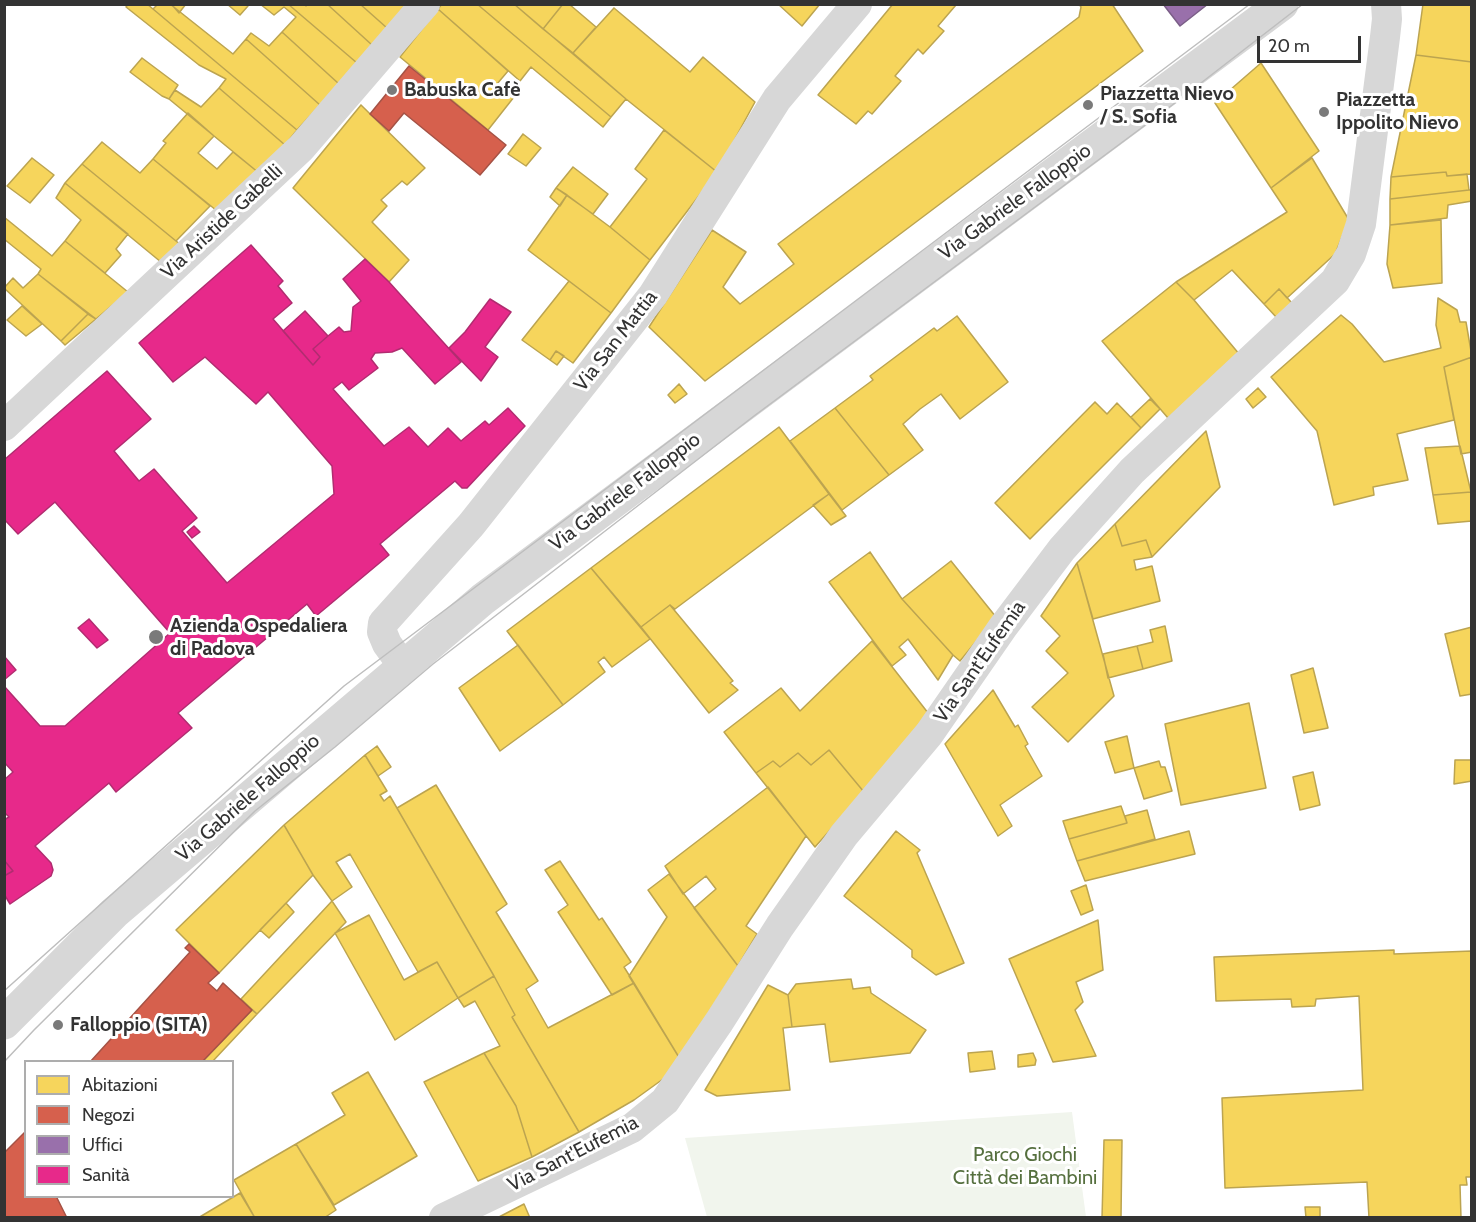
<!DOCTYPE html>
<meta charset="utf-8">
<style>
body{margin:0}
#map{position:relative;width:1476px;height:1222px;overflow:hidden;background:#fff;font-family:Cabin,sans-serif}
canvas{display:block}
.frame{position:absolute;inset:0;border:6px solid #333;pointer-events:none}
.legend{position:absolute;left:24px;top:1060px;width:210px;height:138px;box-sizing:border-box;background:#fff;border:2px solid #adadad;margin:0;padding:8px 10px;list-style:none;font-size:18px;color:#333}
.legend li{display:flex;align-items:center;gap:12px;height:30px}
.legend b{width:30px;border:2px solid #adadad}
.scale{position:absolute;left:1257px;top:36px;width:104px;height:27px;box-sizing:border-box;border:3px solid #333;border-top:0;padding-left:8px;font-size:18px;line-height:21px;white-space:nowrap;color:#333;-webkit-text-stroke:4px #fff;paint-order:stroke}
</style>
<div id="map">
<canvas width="1476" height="1222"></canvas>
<div class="frame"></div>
<ul class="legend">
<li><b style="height:16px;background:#f6d55c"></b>Abitazioni</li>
<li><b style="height:16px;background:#d6604d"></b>Negozi</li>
<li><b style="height:16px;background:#9970ab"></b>Uffici</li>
<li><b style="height:16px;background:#e7298a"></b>Sanità</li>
</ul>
<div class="scale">20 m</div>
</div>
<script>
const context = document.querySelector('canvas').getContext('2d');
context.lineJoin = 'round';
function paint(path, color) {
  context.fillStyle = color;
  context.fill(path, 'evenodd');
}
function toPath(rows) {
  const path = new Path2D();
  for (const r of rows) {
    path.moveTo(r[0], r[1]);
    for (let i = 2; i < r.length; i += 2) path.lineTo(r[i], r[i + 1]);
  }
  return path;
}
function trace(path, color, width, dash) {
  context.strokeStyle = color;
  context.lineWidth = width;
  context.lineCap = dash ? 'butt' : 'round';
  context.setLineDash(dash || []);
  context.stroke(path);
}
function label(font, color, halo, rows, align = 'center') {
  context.font = font + ' Cabin,sans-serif';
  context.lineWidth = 6;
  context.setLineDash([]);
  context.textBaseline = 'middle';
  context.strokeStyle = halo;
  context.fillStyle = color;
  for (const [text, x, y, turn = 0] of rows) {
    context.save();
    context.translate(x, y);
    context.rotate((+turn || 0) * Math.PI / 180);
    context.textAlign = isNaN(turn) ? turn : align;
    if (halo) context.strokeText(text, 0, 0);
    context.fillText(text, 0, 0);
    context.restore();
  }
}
paint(toPath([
 [1072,1112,1086,1217,707,1217,685,1138]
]), '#f1f5ed');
const homes = toPath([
 [128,4,147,4,153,9,297,130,285,145,219,88,226,79,199,65,126,7,128,4],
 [158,4,170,4,233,54,246,39,320,105,297,130,153,9,158,4],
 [174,4,186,4,179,13,173,6,174,4],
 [227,4,246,4,248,6,240,15,227,4],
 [260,4,288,4,357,63,339,84,282,32,296,17,284,7,274,15,260,4],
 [288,4,303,4,306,6,307,4,327,4,372,45,357,63,288,4],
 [327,4,360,4,387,28,372,45,327,4],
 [360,4,408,4,387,28,360,4],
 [442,4,477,4,611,117,603,127,531,67,520,81,438,9,442,4],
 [477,4,514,4,626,99,611,117,477,4],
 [514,4,563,4,543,29,514,4],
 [563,4,569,4,596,27,573,53,543,29,563,4],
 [778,4,820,4,802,26,778,4],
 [893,4,956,5,938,26,944,31,923,54,918,49,895,76,901,81,872,114,868,111,856,124,818,95,893,4],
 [1079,4,1112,4,1143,51,705,381,649,327,712,230,746,252,723,287,740,304,794,264,778,244,1079,17,1081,7,1079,4],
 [1423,4,1472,4,1472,62,1416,55,1423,4],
 [614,8,690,72,703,57,755,102,717,172,626,99,573,53,614,8],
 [438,9,508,71,497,84,514,97,488,130,400,57,438,9],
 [282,32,339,84,320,105,246,39,251,33,269,46,282,32],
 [1416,55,1472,62,1472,174,1447,176,1446,172,1391,177,1416,55],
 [142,58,178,85,169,99,162,96,130,72,142,58],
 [1261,63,1319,151,1271,188,1215,103,1261,63],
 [219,88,285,145,259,173,169,99,175,90,201,107,219,88],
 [361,105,425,168,407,185,402,181,381,200,387,206,372,222,409,260,389,282,293,188,361,105],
 [188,113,214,136,198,153,217,169,233,152,259,173,222,215,153,159,166,143,163,141,188,113],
 [664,130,717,172,650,260,610,227,647,179,635,169,664,130],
 [523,134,541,148,526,166,508,154,523,134],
 [102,142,140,173,153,159,210,206,176,241,82,164,102,142],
 [32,158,54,175,30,203,7,186,32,158],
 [1312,158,1349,220,1335,254,1287,298,1279,289,1264,304,1232,270,1194,300,1176,282,1287,212,1271,188,1312,158],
 [82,164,176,241,186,249,167,267,65,183,82,164],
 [573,167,608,194,593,214,556,188,573,167],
 [1446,172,1447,176,1467,174,1469,190,1390,199,1391,177,1446,172],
 [65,183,128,234,116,249,121,255,105,273,65,241,81,220,56,198,65,183],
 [556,188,567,195,560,206,550,197,556,188],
 [1469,190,1472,190,1472,201,1448,205,1447,218,1390,225,1390,199,1469,190],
 [567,195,610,227,650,260,611,313,528,250,567,195],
 [4,217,52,256,65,241,128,292,96,319,38,274,41,269,4,239,4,217],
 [1441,220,1442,283,1393,288,1387,264,1390,225,1441,220],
 [38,274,88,314,61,341,4,288,13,278,23,288,38,274],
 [569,281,611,313,573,363,556,351,550,360,522,340,569,281],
 [1176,282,1194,300,1240,355,1168,418,1102,341,1176,282],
 [1279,289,1292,303,1277,318,1264,304,1279,289],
 [1438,298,1457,310,1460,322,1466,322,1472,357,1444,367,1454,420,1397,434,1408,480,1373,487,1374,495,1334,505,1317,431,1271,377,1341,315,1352,324,1384,362,1441,348,1436,325,1438,298],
 [22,306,42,324,26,336,7,320,22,306],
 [88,314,96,319,65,345,61,341,88,314],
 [957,316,1008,382,960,419,941,394,920,409,903,424,923,450,889,475,835,408,873,380,870,376,934,328,937,331,957,316],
 [556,351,564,356,557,365,550,360,556,351],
 [1472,357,1472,452,1461,454,1444,367,1472,357],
 [679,384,687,394,675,403,668,395,679,384],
 [1258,388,1266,397,1253,408,1246,399,1258,388],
 [1150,399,1160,409,1141,428,1131,417,1150,399],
 [1095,402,1107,414,1117,403,1141,428,1030,539,995,503,1095,402],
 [835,408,889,475,842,510,790,441,835,408],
 [779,427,829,494,675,609,670,605,641,627,591,568,779,427],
 [1206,431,1220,487,1152,557,1146,540,1122,546,1115,524,1206,431],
 [1460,446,1471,492,1433,495,1425,448,1460,446],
 [1471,492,1472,521,1438,524,1433,495,1471,492],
 [829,494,846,516,831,525,813,505,829,494],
 [1115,524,1122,546,1146,540,1152,557,1134,560,1136,570,1152,566,1160,601,1093,619,1077,563,1115,524],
 [870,552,902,599,953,655,938,680,908,639,899,647,906,655,892,666,829,582,870,552],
 [951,561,996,617,960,661,953,655,902,599,951,561],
 [1077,563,1114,696,1068,742,1032,707,1068,673,1046,651,1060,636,1041,616,1077,563],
 [591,568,650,639,612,667,604,657,598,662,605,672,563,705,507,631,591,568],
 [670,605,733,681,730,683,738,690,709,713,641,627,670,605],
 [1165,626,1172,661,1143,669,1137,646,1153,642,1150,630,1165,626],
 [1472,627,1472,694,1460,696,1445,634,1472,627],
 [872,641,932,718,864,792,829,750,811,765,798,753,780,767,773,761,756,773,724,732,781,688,800,711,872,641],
 [518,645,563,705,500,751,459,688,518,645],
 [1137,646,1143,669,1108,678,1103,654,1137,646],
 [1313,668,1328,728,1304,733,1291,675,1313,668],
 [993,690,1015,727,1018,725,1028,744,1025,746,1042,776,1000,805,1012,826,998,836,945,744,993,690],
 [1249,703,1266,788,1181,805,1165,724,1249,703],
 [1127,736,1134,768,1115,773,1105,742,1127,736],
 [377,746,391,767,378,776,365,755,377,746],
 [829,750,864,792,815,847,756,773,773,761,780,767,798,753,811,765,829,750],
 [365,755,387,791,380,795,384,801,390,796,494,976,458,998,437,962,418,972,350,854,336,862,352,887,332,901,313,875,284,825,365,755],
 [1455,760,1472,760,1472,781,1454,784,1455,760],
 [1159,761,1161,767,1165,767,1172,791,1144,799,1134,768,1159,761],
 [1313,772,1320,805,1300,810,1293,777,1313,772],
 [436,785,507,904,496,912,538,981,526,989,548,1028,634,983,680,1059,670,1074,634,1100,579,1132,512,1017,515,1015,494,976,397,808,436,785],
 [768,787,806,836,746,926,757,934,738,966,694,908,716,889,706,876,683,894,665,866,768,787],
 [1121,806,1127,823,1069,839,1063,821,1121,806],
 [1147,810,1155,839,1077,861,1069,839,1127,823,1125,816,1147,810],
 [284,825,313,875,219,973,176,930,284,825],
 [896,831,920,850,917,853,964,963,936,975,912,957,912,950,844,896,896,831],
 [1189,831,1195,854,1085,881,1077,861,1189,831],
 [560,861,599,920,602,918,631,962,624,967,634,983,612,995,558,912,568,905,545,870,560,861],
 [669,874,738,966,680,1059,629,976,667,917,648,890,669,874],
 [1086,885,1093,910,1081,915,1071,891,1086,885],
 [332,901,346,922,257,1014,241,999,332,901],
 [286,903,294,912,269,938,260,930,286,903],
 [369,915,404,980,437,962,458,998,395,1040,335,933,369,915],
 [1098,920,1103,970,1076,982,1083,1002,1075,1010,1096,1056,1053,1062,1009,959,1098,920],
 [1394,950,1394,954,1472,951,1472,1177,1466,1177,1467,1185,1460,1185,1461,1218,1369,1218,1367,1182,1225,1188,1222,1098,1363,1090,1359,996,1316,999,1315,1006,1292,1007,1291,999,1216,1001,1214,957,1394,950],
 [494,976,515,1015,512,1017,579,1132,532,1157,516,1106,484,1053,500,1046,475,1001,464,1007,458,998,494,976],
 [851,979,853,989,870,987,871,993,926,1030,910,1053,830,1062,825,1024,792,1027,788,995,796,984,851,979],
 [768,985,788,995,792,1027,783,1028,790,1090,717,1096,705,1090,768,985],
 [252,1010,257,1014,212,1062,202,1062,252,1010],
 [992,1051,995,1069,970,1072,968,1053,992,1051],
 [484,1053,516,1106,532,1157,478,1181,424,1082,484,1053],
 [1033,1053,1036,1060,1035,1065,1018,1067,1018,1055,1033,1053],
 [368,1072,417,1156,334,1205,296,1144,345,1115,332,1093,368,1072],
 [1104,1140,1122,1140,1121,1218,1102,1218,1104,1140],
 [296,1144,336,1210,324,1218,255,1218,234,1180,296,1144],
 [240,1193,255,1218,198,1218,240,1193],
 [524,1204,530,1218,497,1218,524,1204],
 [1305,1207,1320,1207,1320,1218,1306,1218,1305,1207]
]);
paint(homes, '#f6d55c');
trace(homes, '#bca450', 1.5);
const shops = toPath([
 [409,66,506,145,480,175,404,113,389,131,370,114,409,66],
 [189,944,219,973,208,983,217,991,223,983,252,1010,202,1062,90,1062,190,952,185,948,189,944],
 [26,1131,26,1196,56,1196,67,1218,4,1218,4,1153,26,1131]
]);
paint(shops, '#d6604d');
trace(shops, '#a55245', 1.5);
const offices = toPath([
 [1163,4,1208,4,1180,26,1163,4]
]);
paint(offices, '#9970ab');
trace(offices, '#7a5e87', 1.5);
const health = toPath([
 [251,245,283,281,278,286,292,303,273,319,313,365,320,357,313,349,328,336,339,327,344,332,351,331,353,307,361,301,343,279,365,259,389,282,461,362,435,384,402,348,392,352,375,353,371,359,378,368,349,390,342,382,333,389,384,446,409,427,428,447,448,428,461,441,485,421,489,425,508,408,525,426,467,488,462,488,455,481,380,544,389,555,316,616,307,604,178,713,192,728,116,792,109,783,35,846,51,863,53,870,51,876,10,904,4,894,4,876,13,871,4,860,4,820,9,817,4,812,4,780,13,772,4,762,4,686,40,726,65,726,170,633,55,502,18,534,4,519,4,460,107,371,151,419,114,451,139,481,154,469,197,518,182,531,227,583,334,494,332,466,268,392,256,404,205,357,173,382,139,343,251,245],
 [490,299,511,312,485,347,498,357,481,381,449,348,465,332,490,299],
 [305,311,328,336,313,349,320,357,313,365,283,331,305,311],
 [194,526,200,532,192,538,187,532,194,526],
 [89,619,108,640,97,648,78,628,89,619],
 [4,656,16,670,4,680,4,656],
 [4,860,13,871,4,876,4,860]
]);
paint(health, '#e7298a');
trace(health, '#b12c70', 1.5);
trace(toPath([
 [4,426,301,148,425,4],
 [403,666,387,644,382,632,383,623,471,525,653,295,777,99,857,4],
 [444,1218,632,1128,665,1101,719,1022,780,926,844,835,929,734,1003,627,1062,549,1132,471,1335,281,1351,254,1361,224,1385,37,1387,19,1386,4]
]), '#d7d7d7', 30);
trace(toPath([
 [4,1023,114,913,483,599,1282,4]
]), '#d7d7d7', 33);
trace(toPath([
 [4,991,344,686,1250,4],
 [4,1062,34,1030,255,811,335,747,433,664,754,416,1179,100,1303,4]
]), '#bebebe', 1.5);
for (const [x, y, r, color] of [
 [392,90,6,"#7a7a7a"],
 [1088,105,6,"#7a7a7a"],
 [1324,112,6,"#7a7a7a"],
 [156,637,8,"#7a7a7a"],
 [58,1025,6,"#7a7a7a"]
]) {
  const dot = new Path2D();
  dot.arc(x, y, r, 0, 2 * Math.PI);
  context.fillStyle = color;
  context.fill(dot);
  trace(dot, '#fff', 2);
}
label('bold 20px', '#333', '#fff', [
 ["Babuska Cafè",404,90],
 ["Piazzetta Nievo",1100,94],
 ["/ S. Sofia",1100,117],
 ["Piazzetta",1336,100],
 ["Ippolito Nievo",1336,123],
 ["Azienda Ospedaliera",170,626],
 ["di Padova",170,649],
 ["Falloppio (SITA)",70,1025]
], 'left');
label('20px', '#333', '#fff', [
 ["Via Gabriele Falloppio",1015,202,-36],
 ["Via Aristide Gabelli",222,222,-43],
 ["Via San Mattia",616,341,-52],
 ["Via Gabriele Falloppio",625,492,-37],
 ["Via Sant'Eufemia",980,662,-55],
 ["Via Gabriele Falloppio",248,798,-41],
 ["Via Sant'Eufemia",573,1154,-27]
]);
label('20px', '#56703f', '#fff', [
 ["Parco Giochi",1025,1155],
 ["Città dei Bambini",1025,1178]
]);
</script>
